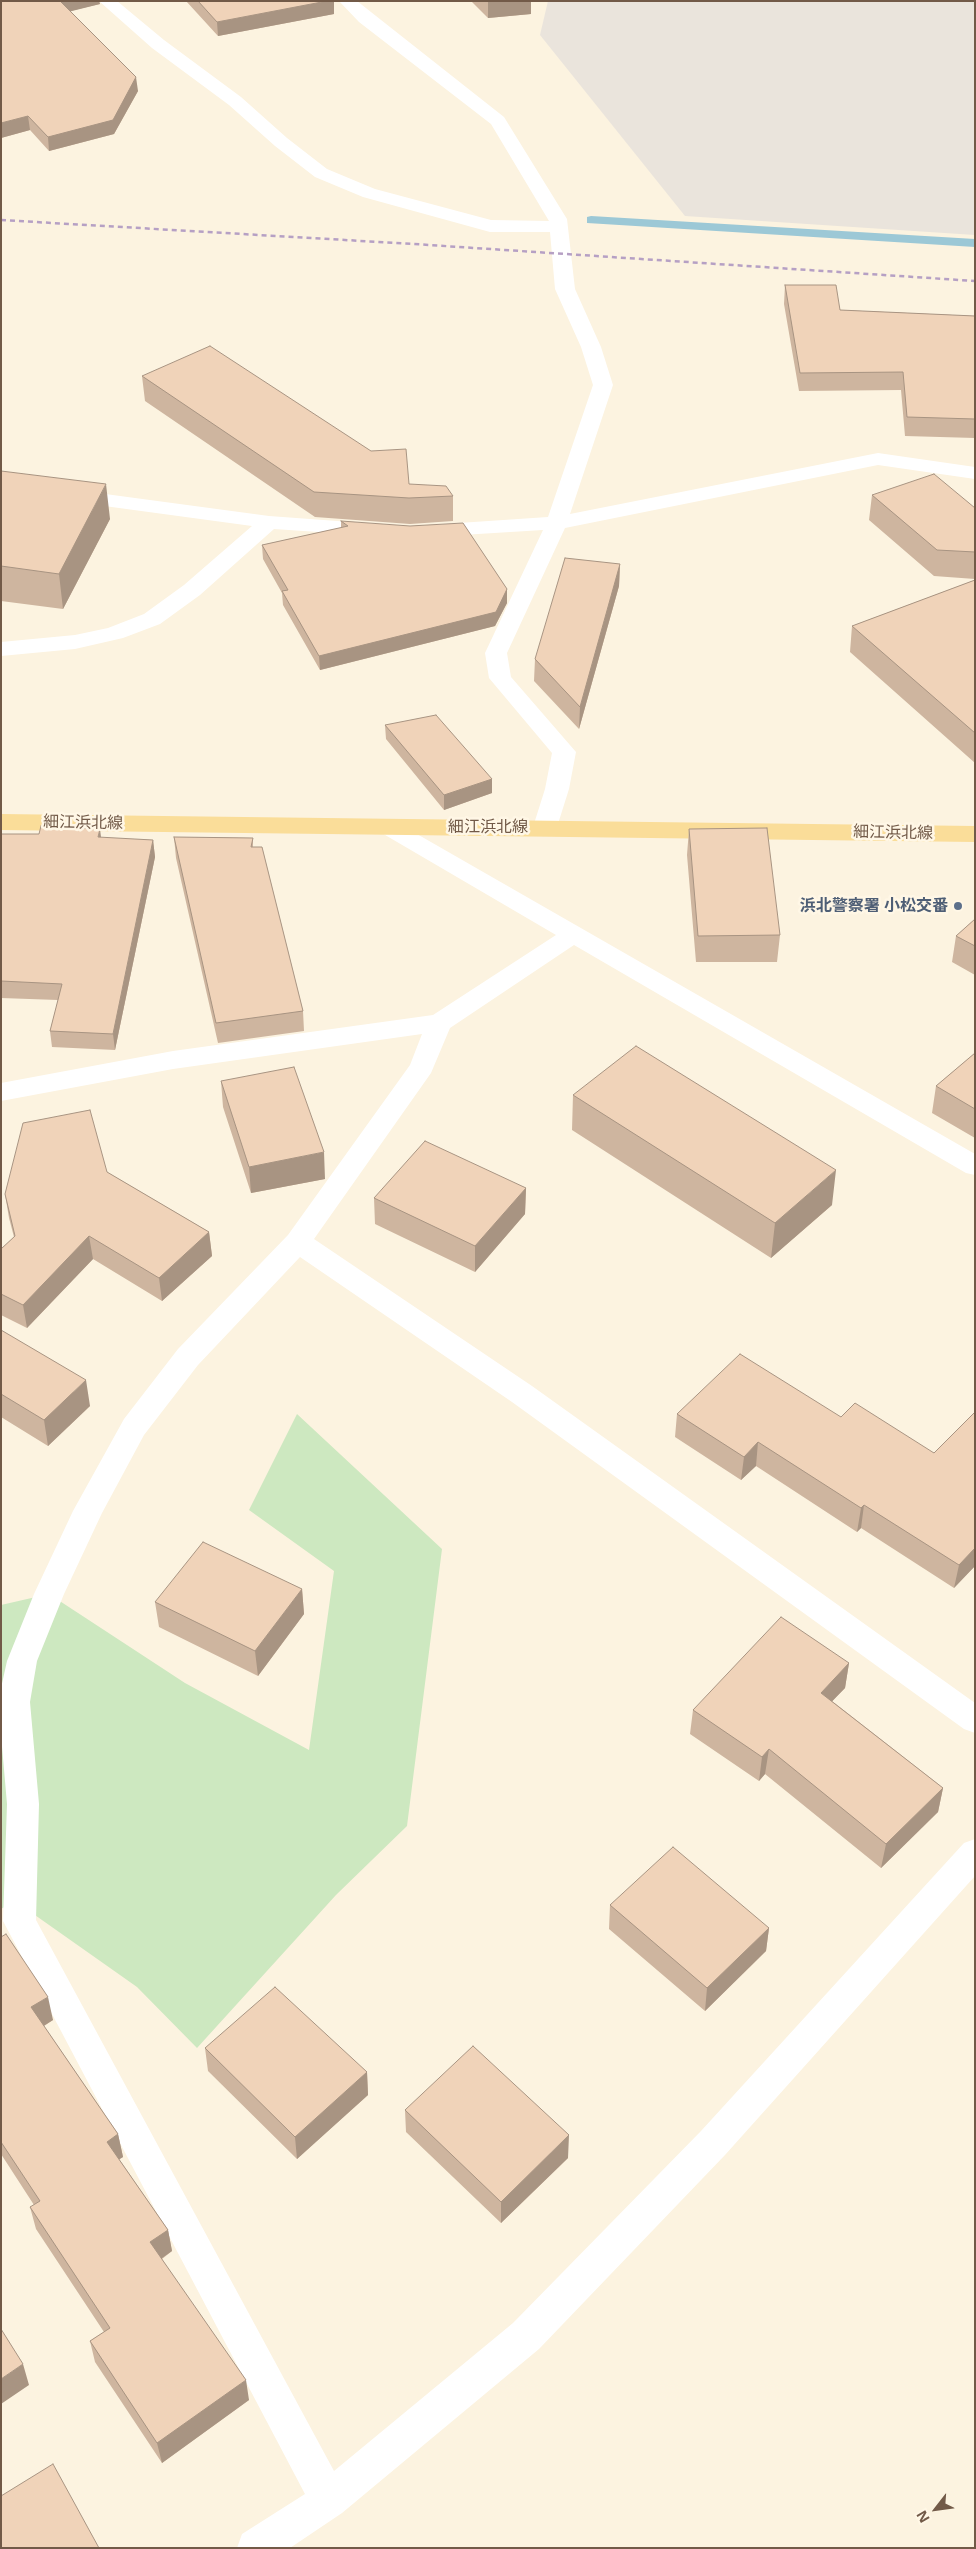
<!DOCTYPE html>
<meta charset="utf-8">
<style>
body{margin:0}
#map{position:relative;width:976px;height:2549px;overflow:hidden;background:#fcf3e0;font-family:"Noto Sans",sans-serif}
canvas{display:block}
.frame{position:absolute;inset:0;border:2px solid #725a48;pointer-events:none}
.north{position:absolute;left:911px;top:2484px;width:50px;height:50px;-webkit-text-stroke:4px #fff7e6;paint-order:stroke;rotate:240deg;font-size:14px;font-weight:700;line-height:20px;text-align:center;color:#725a48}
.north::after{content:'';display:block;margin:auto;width:18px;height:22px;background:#725a48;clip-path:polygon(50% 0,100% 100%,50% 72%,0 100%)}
</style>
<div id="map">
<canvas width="976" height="2549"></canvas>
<div class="frame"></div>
<div class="north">N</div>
</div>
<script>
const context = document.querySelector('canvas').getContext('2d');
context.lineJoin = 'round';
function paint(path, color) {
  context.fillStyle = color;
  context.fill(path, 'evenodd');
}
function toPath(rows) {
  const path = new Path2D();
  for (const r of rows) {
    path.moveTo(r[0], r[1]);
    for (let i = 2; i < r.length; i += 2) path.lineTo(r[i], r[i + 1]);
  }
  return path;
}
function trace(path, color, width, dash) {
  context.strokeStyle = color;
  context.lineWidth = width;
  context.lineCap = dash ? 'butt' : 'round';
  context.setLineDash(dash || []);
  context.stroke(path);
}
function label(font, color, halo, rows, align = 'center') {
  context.font = font + ' "Noto Sans","Noto Sans JP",sans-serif';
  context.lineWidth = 5;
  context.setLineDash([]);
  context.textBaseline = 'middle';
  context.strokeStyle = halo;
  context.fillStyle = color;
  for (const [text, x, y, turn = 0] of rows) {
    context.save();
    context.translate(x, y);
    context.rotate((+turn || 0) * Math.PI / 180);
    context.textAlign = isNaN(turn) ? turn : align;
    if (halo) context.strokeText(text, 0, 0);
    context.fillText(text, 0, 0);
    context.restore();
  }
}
paint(toPath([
 [548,1,975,1,975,235,685,216,540,35]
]), '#eae4dc');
paint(toPath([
 [297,1414,442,1549,407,1826,336,1895,197,2048,137,1987,15,1901,1,1909,1,1605,49,1594,185,1683,309,1750,334,1571,249,1510]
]), '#cde8c0');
paint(toPath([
 [591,216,975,239,975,247,587,223,587,217,591,216]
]), '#9cc8d6');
paint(toPath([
 [99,1,117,1,164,40,241,97,287,138,327,169,375,189,491,220,549,221,491,124,359,22,339,1,357,1,504,117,567,219,575,289,601,347,613,385,570,514,878,453,975,467,975,479,878,465,565,528,507,653,511,677,576,752,569,789,557,827,553,832,545,835,537,832,533,827,545,789,552,753,489,678,485,653,543,530,429,537,421,536,418,531,421,526,429,525,548,517,593,385,581,347,555,289,550,232,490,232,363,197,315,177,275,146,229,105,152,48,99,1],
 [1,480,269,516,378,524,385,526,389,530,385,534,378,536,274,529,200,595,160,624,123,638,75,649,1,656,1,642,75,635,108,628,144,614,184,585,252,526,1,492,1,480],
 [388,819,396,822,975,1154,975,1175,966,1173,574,945,450,1028,431,1073,314,1239,532,1386,975,1703,975,1733,964,1729,512,1402,300,1257,198,1365,144,1435,102,1513,64,1594,37,1661,30,1702,39,1804,36,1920,334,2471,513,2323,701,2131,964,1843,975,1839,975,1876,725,2155,539,2349,342,2513,290,2548,237,2548,242,2534,305,2494,3,1921,7,1804,1,1735,1,1688,7,1661,34,1594,73,1511,124,1419,178,1349,288,1235,410,1065,422,1034,173,1069,1,1101,1,1083,173,1051,433,1015,556,935,380,832,376,827,380,822,388,819]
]), '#fff');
paint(toPath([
 [1,814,975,826,975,842,1,830,1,814]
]), '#fadd99');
trace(toPath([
 [1,220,414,244,975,281]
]), '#b6a0c4', 2.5, [5, 4]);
paint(toPath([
 [1,1,99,1,100,4,70,11,138,91,114,134,49,151,30,130,1,138],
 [186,1,327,1,334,14,218,36],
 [471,1,531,1,531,14,488,18],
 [785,285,840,310,975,316,975,438,905,436,901,390,799,391,784,304],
 [142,376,409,484,453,496,453,521,410,524,315,517,145,401],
 [1,471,110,519,63,609,1,601],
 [872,495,975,508,975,579,934,576,869,520],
 [341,521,507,603,495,626,320,670,283,605,282,593,263,559,262,545,341,528],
 [620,564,619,586,579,729,534,681,535,659],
 [975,580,975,763,850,652,852,626],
 [385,725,492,779,492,793,444,810,386,739],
 [689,829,780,935,777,962,696,962,687,855],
 [1,834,153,840,155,857,115,1050,52,1047,50,1031,58,1000,1,998],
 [174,837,253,838,253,847,303,1011,304,1031,218,1043,176,858],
 [975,919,975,975,952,962,956,936],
 [975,1053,975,1138,932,1113,936,1086],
 [221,1081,325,1179,251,1193,223,1107],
 [573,1095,832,1205,771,1258,572,1130],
 [107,1172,209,1232,212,1256,162,1301,93,1259,27,1328,1,1315,1,1249,14,1237,9,1218,5,1194],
 [526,1188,525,1214,475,1272,375,1224,374,1198],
 [1,1330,90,1406,48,1446,1,1417],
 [975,1412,975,1566,954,1588,861,1528,857,1532,756,1466,741,1480,675,1437,677,1414,841,1417,934,1453],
 [302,1589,304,1614,258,1676,159,1627,155,1602],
 [849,1663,845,1688,832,1701,943,1788,938,1812,881,1868,765,1774,759,1781,690,1734,693,1710],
 [610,1905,769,1928,766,1951,705,2011,609,1929],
 [1,1937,53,2020,44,2026,118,2134,123,2157,119,2159,168,2230,172,2251,162,2259,249,2400,162,2463,95,2362,90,2341,104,2332,36,2229,30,2207,34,2205,1,2154],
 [205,2048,367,2072,368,2095,297,2159,208,2071],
 [405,2110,568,2158,501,2223,406,2132]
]), '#ceb59f');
paint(toPath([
 [59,1,99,1,100,4,60,14],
 [327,1,334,1,334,14,218,36,217,22],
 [488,1,531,1,531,14,488,18],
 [136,77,138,91,114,134,49,151,48,137],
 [28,116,30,130,1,138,1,123],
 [106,484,110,519,63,609,59,574],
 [620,564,619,586,579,729,580,707],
 [507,589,507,603,495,626,320,670,319,656],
 [492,779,492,793,444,810,444,795],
 [100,829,102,845,98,837],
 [153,840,155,857,115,1050,113,1034],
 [324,1152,325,1179,251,1193,249,1167],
 [836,1170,832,1205,771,1258,775,1223],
 [526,1188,525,1214,475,1272,475,1246],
 [209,1232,212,1256,162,1301,159,1278],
 [89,1236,93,1259,27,1328,23,1305],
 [86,1380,90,1406,48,1446,44,1420],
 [758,1442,756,1466,741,1480,744,1457],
 [864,1505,861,1528,857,1532,861,1508],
 [975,1548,975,1566,954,1588,959,1565],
 [302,1589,304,1614,258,1676,255,1651],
 [849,1663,845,1688,817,1717,821,1693],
 [769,1749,765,1774,759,1781,762,1757],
 [943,1788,938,1812,881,1868,886,1844],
 [769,1928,766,1951,705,2011,707,1988],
 [48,1997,53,2020,37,2030,31,2007],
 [367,2072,368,2095,297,2159,295,2137],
 [118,2134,123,2157,112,2164,107,2142],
 [569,2135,568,2158,501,2223,501,2202],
 [168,2230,172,2251,155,2263,150,2242],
 [23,2364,29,2385,1,2404,1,2379],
 [246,2380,249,2400,162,2463,157,2443]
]), '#a89482');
const building = toPath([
 [1,1,60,1,136,77,113,120,48,137,28,116,1,123,1,1],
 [198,1,327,1,217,22,198,1],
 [785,285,836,285,840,310,975,316,975,419,907,417,903,372,800,373,785,285],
 [210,346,371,451,406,449,409,484,446,486,453,496,409,498,314,492,142,376,210,346],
 [1,471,106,484,59,574,1,566,1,471],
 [934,474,975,508,975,552,937,550,872,495,934,474],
 [341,521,410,526,463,523,507,589,496,612,319,656,282,591,288,590,262,545,348,526,341,521],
 [565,558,620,564,580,707,535,659,565,558],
 [975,580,975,733,852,626,975,580],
 [436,715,492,779,444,795,385,725,436,715],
 [41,826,100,829,98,837,153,840,113,1034,50,1031,62,984,1,981,1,834,39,834,41,826],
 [767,828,780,935,698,936,689,829,767,828],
 [174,837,253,838,251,847,262,847,303,1011,216,1023,174,837],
 [975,919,975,946,956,936,975,919],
 [636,1046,836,1170,775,1223,573,1095,636,1046],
 [975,1053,975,1109,936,1086,975,1053],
 [294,1067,324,1152,249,1167,221,1081,294,1067],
 [90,1110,107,1172,209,1232,159,1278,89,1236,23,1305,1,1294,1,1249,15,1236,5,1194,23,1123,90,1110],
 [425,1141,526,1188,475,1246,374,1198,425,1141],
 [1,1330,86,1380,44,1420,1,1394,1,1330],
 [740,1354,841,1417,855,1403,934,1453,975,1412,975,1548,959,1565,864,1505,861,1508,758,1442,744,1457,677,1414,740,1354],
 [203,1542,302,1589,255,1651,155,1602,203,1542],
 [781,1617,849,1663,821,1693,943,1788,886,1844,769,1749,762,1757,693,1710,781,1617],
 [673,1847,769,1928,707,1988,610,1905,673,1847],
 [6,1934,48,1997,31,2007,118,2134,107,2142,168,2230,150,2242,246,2380,157,2443,90,2341,110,2328,30,2207,40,2201,1,2142,1,1937,6,1934],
 [275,1987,367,2072,295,2137,205,2048,275,1987],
 [473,2046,569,2135,501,2202,405,2110,473,2046],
 [1,2329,23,2364,1,2379,1,2329],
 [53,2464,99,2548,1,2548,1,2496,53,2464]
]);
paint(building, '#f0d3b9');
trace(building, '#a89482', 1);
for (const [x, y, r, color] of [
 [958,906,5,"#5c6f8a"]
]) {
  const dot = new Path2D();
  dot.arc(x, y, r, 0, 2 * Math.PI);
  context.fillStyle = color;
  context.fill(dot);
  trace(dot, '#fff7e6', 2);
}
label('16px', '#725a48', '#fff7e6', [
 ["細江浜北線",83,823,1],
 ["細江浜北線",488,827],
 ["細江浜北線",893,833,1]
]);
label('bold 16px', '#4e5e75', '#fff7e6', [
 ["浜北警察署 小松交番",948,906]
], 'right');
</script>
